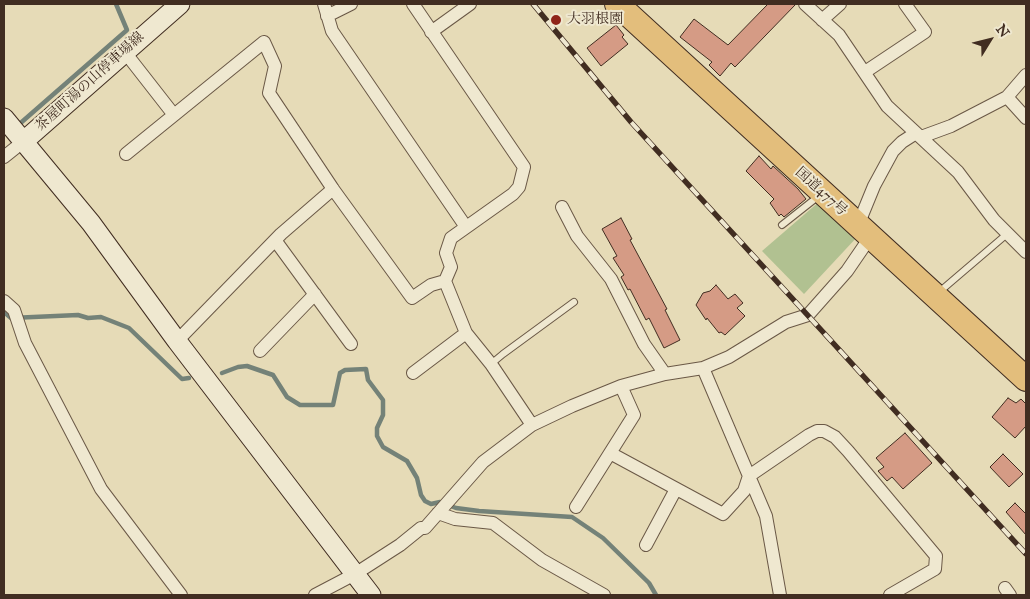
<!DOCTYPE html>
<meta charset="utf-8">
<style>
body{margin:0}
#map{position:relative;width:1030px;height:599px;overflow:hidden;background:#e6dbb7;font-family:"IM FELL Great Primer",serif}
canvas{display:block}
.frame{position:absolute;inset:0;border:5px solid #412d21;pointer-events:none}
.north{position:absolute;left:965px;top:15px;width:50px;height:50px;-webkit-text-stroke:4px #efe8d0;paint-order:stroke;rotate:54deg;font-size:14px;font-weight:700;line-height:20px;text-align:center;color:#412d21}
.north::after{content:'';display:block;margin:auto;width:18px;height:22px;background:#412d21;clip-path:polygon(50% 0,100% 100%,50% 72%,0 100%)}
</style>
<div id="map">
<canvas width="1030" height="599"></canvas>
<div class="frame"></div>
<div class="north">N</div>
</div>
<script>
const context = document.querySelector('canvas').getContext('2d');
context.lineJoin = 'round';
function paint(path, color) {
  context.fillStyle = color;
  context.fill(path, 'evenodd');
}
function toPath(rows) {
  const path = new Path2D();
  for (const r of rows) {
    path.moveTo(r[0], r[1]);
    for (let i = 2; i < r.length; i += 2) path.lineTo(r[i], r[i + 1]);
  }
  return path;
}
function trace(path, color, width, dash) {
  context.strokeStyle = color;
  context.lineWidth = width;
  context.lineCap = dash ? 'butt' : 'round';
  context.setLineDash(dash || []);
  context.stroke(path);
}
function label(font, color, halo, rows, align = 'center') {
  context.font = font + ' "IM FELL Great Primer","Noto Serif JP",serif';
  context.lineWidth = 4;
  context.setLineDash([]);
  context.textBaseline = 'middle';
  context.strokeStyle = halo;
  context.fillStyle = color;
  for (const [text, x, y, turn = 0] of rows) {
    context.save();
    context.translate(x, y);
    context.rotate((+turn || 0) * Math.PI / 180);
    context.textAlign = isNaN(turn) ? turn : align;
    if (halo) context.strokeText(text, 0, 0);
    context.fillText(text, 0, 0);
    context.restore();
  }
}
paint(toPath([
 [820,201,858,236,804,294,762,251]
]), '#b1c191');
trace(toPath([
 [16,127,127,30,116,4],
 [4,312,11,318,78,315,88,318,101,317,129,328,182,379,189,378],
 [222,373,238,367,247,366,273,375,287,397,300,405,333,405,340,373,345,370,366,369,368,380,383,400,383,415,377,428,377,436,383,447,407,461,417,478,421,495,425,501,431,504,440,502,456,508,479,511,572,517,603,538,649,583,656,595]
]), '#748278', 4.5);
const building = toPath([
 [768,4,796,4,735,67,731,63,720,76,709,65,712,62,680,37,694,19,728,45,768,4],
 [616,25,624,35,622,37,628,44,601,66,587,48,616,25],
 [759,156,771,169,773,166,798,189,806,199,784,217,781,214,779,216,770,203,774,199,746,171,759,156],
 [621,218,632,239,630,240,667,309,665,310,680,340,664,348,649,318,646,320,630,289,628,290,621,277,624,275,613,258,617,256,602,229,621,218],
 [716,285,728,299,735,294,743,303,737,308,745,316,725,335,721,332,719,333,707,318,706,320,696,305,703,293,710,291,716,285],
 [1008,398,1016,403,1021,399,1026,404,1026,426,1015,438,992,417,1008,398],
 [905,433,932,463,903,489,892,477,887,481,878,471,884,467,876,458,905,433],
 [1003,454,1023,474,1009,487,990,467,1003,454],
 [1015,503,1026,514,1026,535,1006,512,1015,503]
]);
paint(building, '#d59b85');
trace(building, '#412d21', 1);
const lane = toPath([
 [782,225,820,195],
 [938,293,1007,234],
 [491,364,503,354,574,302]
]);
const street = toPath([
 [324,4,332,31,466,227],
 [805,4,839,35,887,106,958,172,994,220,1026,252],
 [327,16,351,4],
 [822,20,840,4],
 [431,32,470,4],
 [124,51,174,115],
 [865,72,925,32,905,4],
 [1007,97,1026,118],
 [921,137,951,126,1007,97,1026,75],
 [126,154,264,42,275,66,269,93,333,189,412,298,431,285,445,281,451,267,446,253,451,238,513,194,519,187,524,167,413,4],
 [4,157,24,141],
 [562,207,577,236,611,279,644,344,665,374],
 [858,225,874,186,893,151,902,142,916,133],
 [275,240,351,344],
 [445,281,466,333,491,364,532,425],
 [4,301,14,310,25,343,101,489,181,595],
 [177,341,281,234,333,189],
 [260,351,315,294],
 [703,368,766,516,780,595],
 [413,373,466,333],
 [610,453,723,514,744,491,749,476,809,435,817,431,824,431,835,437,848,451,936,556,935,569,890,595],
 [576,507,634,415,621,386],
 [438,513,455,519,493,523,542,560,604,595],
 [646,545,676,489],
 [1005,588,1010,595],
 [315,595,355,574,400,545,421,528,425,528,483,462,532,425,572,406,621,386,665,374,703,368,729,357,786,322,808,315,847,271,871,236]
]);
const secondary = toPath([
 [4,118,91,223,177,341,371,595],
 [24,141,180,4]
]);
const highway = toPath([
 [617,4,1026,379]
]);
trace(lane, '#6a5846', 8);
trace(street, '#6a5846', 14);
trace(secondary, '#412d21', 21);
trace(highway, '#412d21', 26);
trace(lane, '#efe8d0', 6);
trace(street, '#efe8d0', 12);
trace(secondary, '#efe8d0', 19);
trace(highway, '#e3be7c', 24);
const rail = toPath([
 [533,4,631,122,1026,554]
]);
trace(rail, '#412d21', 5.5);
trace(rail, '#efe8d0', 4, [11]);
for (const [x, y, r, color] of [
 [556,20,6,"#8f2418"]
]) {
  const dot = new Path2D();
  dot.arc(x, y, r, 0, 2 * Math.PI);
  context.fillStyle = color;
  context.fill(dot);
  trace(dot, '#efe8d0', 2);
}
label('14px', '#412d21', '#efe8d0', [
 ["大羽根園",567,20]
], 'left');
label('14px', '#412d21', '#efe8d0', [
 ["茶屋町湯の山停車場線",90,82,-42],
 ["国道477号",821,192,42]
]);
</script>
